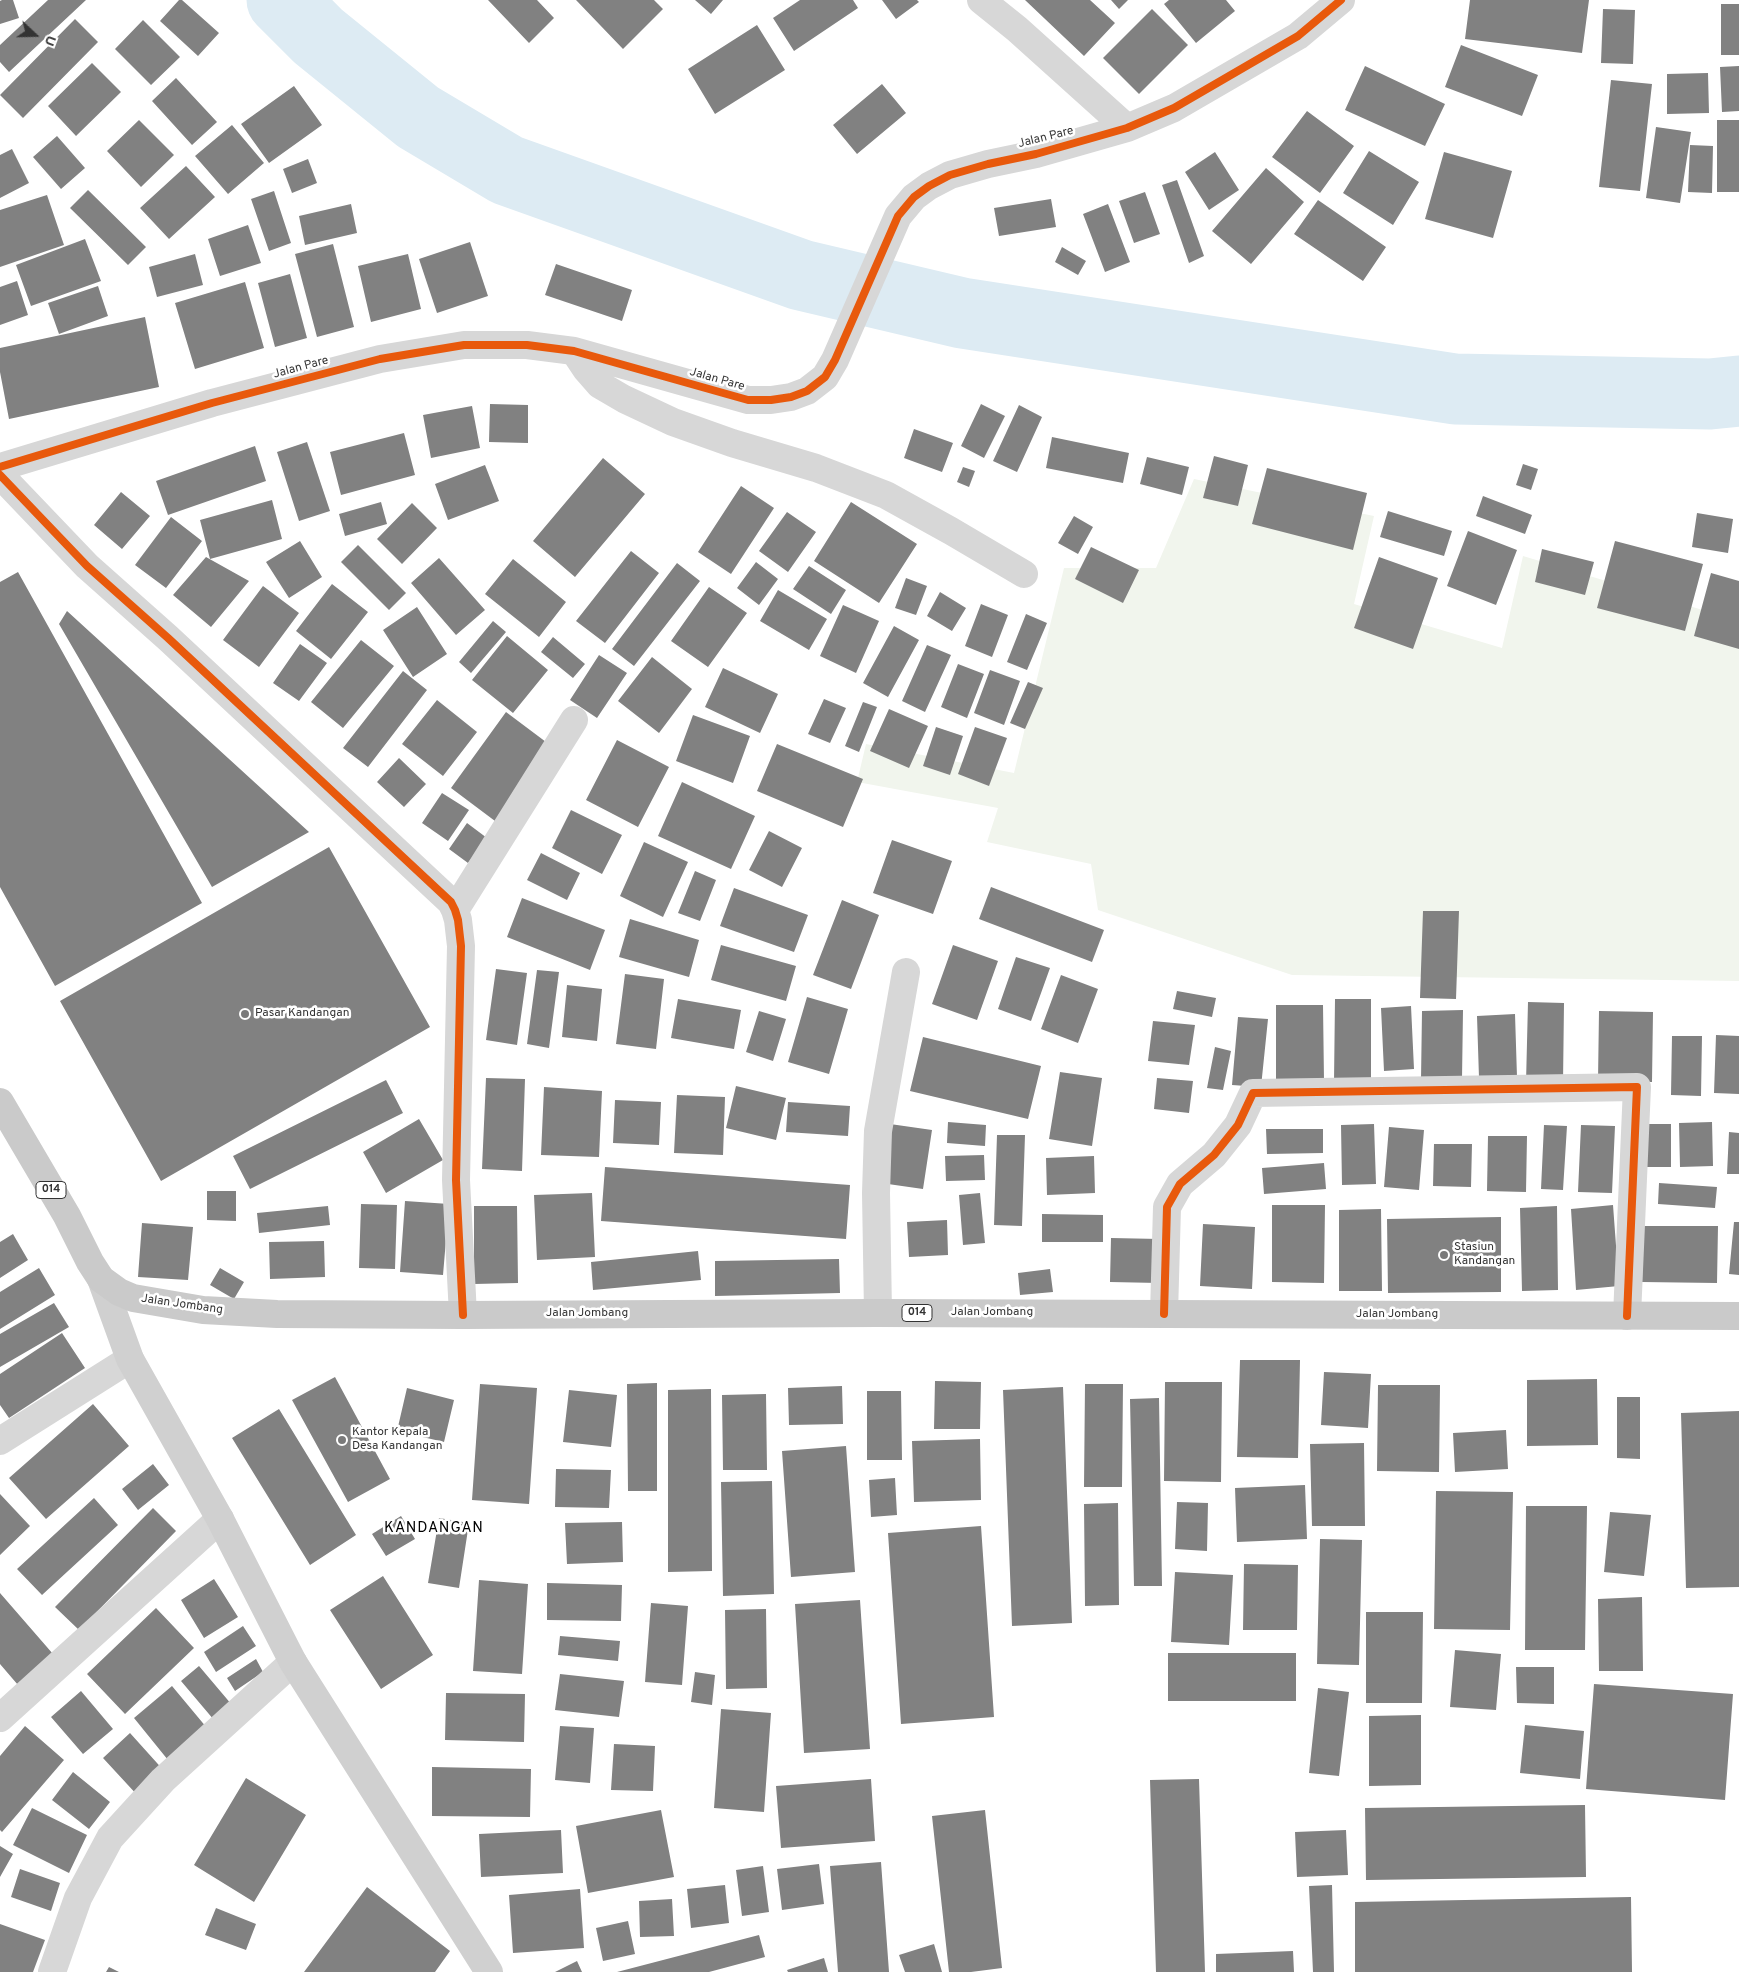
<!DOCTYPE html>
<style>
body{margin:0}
#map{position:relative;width:1739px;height:1972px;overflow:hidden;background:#fff;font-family:Overpass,sans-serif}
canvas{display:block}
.north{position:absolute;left:10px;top:10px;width:50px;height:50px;-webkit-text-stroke:4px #fff;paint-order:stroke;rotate:111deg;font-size:14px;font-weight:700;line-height:20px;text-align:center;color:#333}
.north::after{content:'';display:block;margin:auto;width:18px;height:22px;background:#333;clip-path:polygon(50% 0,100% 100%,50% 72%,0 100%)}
</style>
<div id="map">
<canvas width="1739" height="1972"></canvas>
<div class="north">U</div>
</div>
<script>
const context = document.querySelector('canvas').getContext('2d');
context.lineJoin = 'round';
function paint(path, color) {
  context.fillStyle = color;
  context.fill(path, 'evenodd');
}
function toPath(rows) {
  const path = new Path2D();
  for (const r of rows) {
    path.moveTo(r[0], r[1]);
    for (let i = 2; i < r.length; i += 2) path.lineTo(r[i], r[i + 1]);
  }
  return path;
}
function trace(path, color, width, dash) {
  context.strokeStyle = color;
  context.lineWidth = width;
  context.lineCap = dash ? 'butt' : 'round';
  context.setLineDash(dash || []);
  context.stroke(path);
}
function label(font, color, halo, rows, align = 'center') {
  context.font = font + ' Overpass,sans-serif';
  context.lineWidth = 5;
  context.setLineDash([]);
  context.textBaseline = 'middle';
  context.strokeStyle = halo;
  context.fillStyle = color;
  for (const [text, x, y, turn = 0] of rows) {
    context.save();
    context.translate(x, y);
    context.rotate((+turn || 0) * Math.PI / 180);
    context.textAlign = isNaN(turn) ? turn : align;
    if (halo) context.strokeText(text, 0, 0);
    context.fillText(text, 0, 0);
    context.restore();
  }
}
paint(toPath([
 [1194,479,1374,516,1354,604,1502,648,1523,556,1706,611,1739,633,1739,981,1292,975,1098,910,1091,864,987,842,998,808,857,782,866,744,1014,773,1064,568,1156,568]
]), '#f1f5ed');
trace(toPath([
 [282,0,318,36,418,117,507,170,801,275,962,313,1455,389,1710,394,1739,391]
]), '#ddebf3', 71);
paint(toPath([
 [2,0,13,0,19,18,0,24,0,1],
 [48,0,86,0,9,72,0,62,0,45],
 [179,0,182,0,219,33,198,56,160,21],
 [488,0,537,0,554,18,529,43],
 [576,0,654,0,663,9,623,49],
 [695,0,723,0,711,14],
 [800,0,853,0,858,8,794,51,773,18],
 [882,0,917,0,919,2,896,19],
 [1025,0,1090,0,1115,23,1084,56],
 [1111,0,1128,0,1119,9],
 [1169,0,1226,0,1235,11,1196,43,1164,4],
 [1470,0,1589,0,1582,53,1465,39],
 [1721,4,1739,4,1739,55,1721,55],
 [1152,9,1188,45,1139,94,1103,58],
 [1603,9,1635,10,1633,64,1601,63],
 [75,19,98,42,23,118,0,95],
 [143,20,180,57,151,85,115,49],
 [757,25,785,70,715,114,688,69],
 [1461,45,1538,75,1522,116,1445,87],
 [92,63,121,92,76,136,48,106],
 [1365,66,1445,104,1425,146,1345,110],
 [1739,66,1739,111,1722,112,1720,67],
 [1708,73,1709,113,1667,114,1667,74],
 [176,78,217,122,192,145,152,101],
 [1611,80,1652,84,1640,191,1599,187],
 [882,84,906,113,857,154,833,125],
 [294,86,322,125,269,163,241,124],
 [1307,111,1354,146,1320,193,1272,157],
 [139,120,174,155,141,187,107,151],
 [1717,120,1739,120,1739,192,1717,192],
 [232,125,264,163,228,194,195,156],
 [1656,127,1691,132,1680,203,1646,198],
 [57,136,85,168,61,189,33,157],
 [1690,145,1713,146,1712,193,1688,192],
 [12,149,29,183,0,198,0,155],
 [1369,151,1419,182,1393,225,1343,193],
 [1215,152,1239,190,1209,210,1185,172],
 [1444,152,1512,171,1493,238,1425,219],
 [308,159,317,183,292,193,283,169],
 [186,166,215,197,169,239,140,208],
 [1266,168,1304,202,1251,264,1212,231],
 [1177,180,1204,256,1189,263,1162,185],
 [88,190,146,247,128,265,70,208],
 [274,191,291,243,269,251,251,199],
 [1145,192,1160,234,1134,243,1119,201],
 [47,195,64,245,0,267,0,210],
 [1051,199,1056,227,999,236,994,208],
 [1318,200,1386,247,1363,281,1294,234],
 [351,204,357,233,305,245,299,216],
 [1108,204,1130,262,1105,272,1083,214],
 [248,225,261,263,220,276,208,239],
 [85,239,101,281,31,306,16,265],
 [470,242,488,296,437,313,419,259],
 [333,244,354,327,317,337,295,254],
 [1062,247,1086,261,1078,275,1055,262],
 [195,254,203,285,157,297,149,267],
 [408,254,421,309,371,322,358,266],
 [556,264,632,290,622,321,545,295],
 [290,274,307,338,275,347,258,283],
 [17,281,28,315,0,325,0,287],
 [245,282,264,348,195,369,175,303],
 [98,286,108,316,59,334,48,303],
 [145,317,159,387,9,419,0,372,0,348],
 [490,404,528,405,528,443,489,442],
 [981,404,1005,416,984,458,961,446],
 [1019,405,1042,417,1017,472,993,461],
 [472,406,480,448,431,458,423,415],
 [914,429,953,443,942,472,904,458],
 [404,433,415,475,341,495,330,452],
 [1052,437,1129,453,1123,483,1046,468],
 [307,442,330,511,299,521,277,452],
 [255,446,266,481,168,515,156,481],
 [1214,456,1248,465,1238,506,1203,498],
 [1147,457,1189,467,1182,495,1140,484],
 [603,458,645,494,575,577,533,541],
 [1523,464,1538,469,1531,490,1516,485],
 [485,465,499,501,448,520,435,484],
 [963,467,975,471,969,487,957,482],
 [1267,468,1367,493,1353,550,1252,524],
 [741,486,774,508,731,574,698,552],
 [121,492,150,516,122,549,94,525],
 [1483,496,1532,515,1525,534,1476,516],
 [272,500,282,539,210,559,200,520],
 [381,502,387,524,345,536,339,514],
 [851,502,917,544,879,603,814,561],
 [412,503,437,528,402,564,377,539],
 [1388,511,1452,531,1444,556,1380,537],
 [787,512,816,532,788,572,759,551],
 [1697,513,1733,519,1728,553,1692,547],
 [1074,516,1093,527,1078,554,1058,543],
 [171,517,202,541,166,588,135,565],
 [1468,531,1517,550,1496,605,1447,586],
 [300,541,322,577,289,598,266,562],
 [1615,541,1703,564,1685,631,1597,608],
 [358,545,406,593,389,610,341,562],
 [1091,547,1139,570,1123,603,1075,579],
 [1542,549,1594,562,1585,595,1535,582],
 [631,551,659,573,605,643,576,621],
 [206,557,249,581,211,627,173,595],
 [1379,557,1438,578,1413,649,1354,628],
 [439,558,485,610,456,635,411,583],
 [513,559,566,602,539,637,485,594],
 [756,562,778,579,759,605,737,588],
 [677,563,700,581,634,666,612,649],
 [809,566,846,590,831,614,793,589],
 [18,572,202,903,55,986,0,887,0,582],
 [1711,573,1739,581,1739,649,1694,636],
 [906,578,927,586,916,615,895,608],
 [332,584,368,612,331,659,296,631],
 [263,586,299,613,259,667,223,640],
 [709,587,747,613,708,667,671,641],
 [778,590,827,619,809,650,760,621],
 [940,592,966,608,952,631,927,616],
 [981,604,1008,615,992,657,965,646],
 [843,605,879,621,856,673,820,656],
 [417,607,447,654,413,677,383,630],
 [67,611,309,832,212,887,59,624],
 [1026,614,1047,623,1027,670,1007,662],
 [493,621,506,632,471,673,459,662],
 [894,626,919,640,888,697,863,683],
 [507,636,548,670,513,713,472,680],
 [553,637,585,664,573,678,541,652],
 [361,640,394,666,343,728,311,702],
 [300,644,327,663,299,701,273,683],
 [927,645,951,655,925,712,902,701],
 [599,655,627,673,597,718,570,700],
 [652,657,692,689,659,733,618,701],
 [958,664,984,674,967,718,941,707],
 [723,668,778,694,760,733,705,707],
 [990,670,1020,681,1004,725,974,713],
 [403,671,427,690,368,767,343,748],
 [1028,682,1043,688,1025,729,1010,723],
 [824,699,846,708,830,743,808,734],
 [437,700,477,732,443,776,402,744],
 [863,702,877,707,859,752,845,746],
 [889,709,928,726,909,768,870,751],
 [506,712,550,745,495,821,451,788],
 [693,715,750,736,733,783,676,761],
 [936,727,963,736,950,775,923,766],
 [975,727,1007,738,989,786,958,774],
 [617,740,669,767,638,827,586,800],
 [777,744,863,779,843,827,757,791],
 [399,758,426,784,404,807,377,782],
 [682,782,755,816,731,869,658,836],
 [442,793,469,810,448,841,422,823],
 [571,810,622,835,602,874,552,848],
 [467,823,487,838,468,863,449,849],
 [769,831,802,848,782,887,749,870],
 [892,840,952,861,933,914,873,893],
 [644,842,688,862,663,917,620,896],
 [329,847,430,1027,161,1181,60,1001],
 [541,853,580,873,567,900,527,880],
 [695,871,716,880,700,921,678,913],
 [991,887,1104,930,1092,962,979,919],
 [734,888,808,915,794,952,720,926],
 [522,898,605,930,590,970,507,937],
 [842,900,879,915,851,989,813,975],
 [1423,911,1459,911,1456,999,1420,998],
 [630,919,699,940,689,977,619,957],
 [721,945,796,966,786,1001,711,980],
 [953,945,998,961,977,1020,932,1004],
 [1016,957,1050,968,1031,1021,998,1009],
 [496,969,527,973,517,1045,486,1040],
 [537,970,559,972,549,1048,527,1044],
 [625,974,664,979,656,1049,616,1044],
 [1061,975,1098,989,1078,1043,1041,1029],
 [567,985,602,989,597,1041,562,1037],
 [1177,991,1216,998,1212,1017,1173,1009],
 [807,997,848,1009,829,1074,788,1062],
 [678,999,741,1010,734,1049,671,1038],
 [1335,999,1371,999,1371,1082,1334,1082],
 [1528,1002,1564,1003,1563,1083,1526,1083],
 [1276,1005,1323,1005,1324,1081,1276,1082],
 [1411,1006,1414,1069,1384,1071,1381,1008],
 [1463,1010,1462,1079,1421,1080,1422,1011],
 [759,1011,786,1019,773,1061,746,1052],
 [1599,1011,1653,1012,1652,1082,1598,1081],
 [1515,1014,1517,1077,1479,1078,1477,1016],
 [1238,1017,1268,1019,1261,1087,1232,1085],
 [1153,1021,1195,1025,1189,1065,1148,1061],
 [1716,1035,1739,1036,1739,1094,1714,1093],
 [1672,1036,1702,1036,1701,1096,1671,1095],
 [923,1037,1041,1066,1028,1119,910,1091],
 [1215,1047,1231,1051,1223,1090,1207,1088],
 [1060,1072,1102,1078,1092,1146,1049,1139],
 [486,1078,525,1079,522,1171,482,1169],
 [1157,1078,1193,1081,1189,1113,1154,1109],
 [386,1080,403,1113,250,1189,233,1156],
 [736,1086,786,1098,776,1140,726,1128],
 [544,1087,602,1091,599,1157,541,1155],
 [677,1095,725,1097,723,1155,674,1153],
 [615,1100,661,1102,659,1145,613,1143],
 [788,1102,850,1106,848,1136,786,1132],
 [419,1119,443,1160,386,1193,363,1152],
 [948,1122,986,1125,985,1146,947,1143],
 [1712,1122,1713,1166,1680,1167,1679,1123],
 [890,1124,932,1130,923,1189,881,1183],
 [1374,1124,1376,1184,1342,1185,1341,1125],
 [1640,1124,1671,1124,1671,1167,1640,1167],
 [1544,1125,1567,1126,1563,1190,1541,1189],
 [1581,1125,1615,1126,1612,1193,1578,1192],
 [1389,1127,1424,1130,1419,1190,1384,1187],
 [1266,1129,1323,1129,1323,1153,1267,1154],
 [1729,1132,1739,1133,1739,1174,1727,1174],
 [997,1135,1025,1135,1022,1226,994,1225],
 [1488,1136,1527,1136,1526,1192,1487,1191],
 [1434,1144,1472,1144,1471,1187,1433,1186],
 [984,1155,985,1180,946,1181,945,1156],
 [1094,1156,1095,1193,1047,1195,1046,1158],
 [1324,1163,1326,1189,1264,1194,1262,1168],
 [605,1167,850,1185,846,1239,601,1221],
 [1659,1183,1717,1187,1715,1208,1658,1204],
 [207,1191,236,1191,236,1221,207,1220],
 [592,1193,595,1257,537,1260,534,1195],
 [980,1193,985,1243,963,1245,959,1195],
 [405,1201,449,1204,443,1275,400,1272],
 [361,1204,397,1205,395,1269,359,1268],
 [1272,1205,1325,1205,1324,1283,1272,1282],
 [1613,1205,1619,1286,1576,1290,1571,1209],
 [328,1206,330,1225,259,1233,257,1213],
 [474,1206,517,1206,518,1283,474,1284],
 [1557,1206,1558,1290,1522,1291,1520,1208],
 [1381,1209,1382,1291,1339,1291,1339,1210],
 [1042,1214,1103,1215,1103,1242,1042,1242],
 [1501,1217,1501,1292,1388,1293,1387,1219],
 [947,1220,948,1255,909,1257,907,1222],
 [1734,1222,1739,1222,1739,1275,1729,1274],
 [142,1223,193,1227,188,1280,138,1277],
 [1203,1224,1255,1227,1252,1289,1200,1286],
 [1643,1226,1718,1226,1717,1283,1642,1282],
 [13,1234,28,1260,0,1278,0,1242],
 [1111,1238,1160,1239,1159,1283,1110,1282],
 [324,1241,325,1277,270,1279,269,1242],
 [698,1251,701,1280,593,1290,591,1262],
 [839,1259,840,1293,715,1296,715,1261],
 [39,1268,55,1295,0,1329,0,1292],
 [220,1268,244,1282,234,1299,210,1285],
 [1050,1269,1053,1292,1020,1295,1018,1273],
 [54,1303,69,1327,0,1367,0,1334],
 [62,1333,85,1368,9,1418,0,1405,0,1374],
 [1240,1360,1300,1360,1298,1458,1237,1457],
 [1324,1372,1371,1374,1368,1428,1321,1425],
 [335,1377,390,1479,348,1502,292,1400],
 [1597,1379,1598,1445,1527,1446,1527,1380],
 [935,1381,981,1382,980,1429,934,1429],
 [1165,1382,1222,1382,1221,1482,1164,1481],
 [657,1383,657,1491,628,1491,627,1384],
 [480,1384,537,1388,529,1504,472,1500],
 [1085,1384,1123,1384,1122,1487,1084,1487],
 [1378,1385,1440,1385,1439,1472,1377,1471],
 [842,1386,843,1424,789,1425,788,1388],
 [1063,1387,1072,1623,1012,1626,1003,1390],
 [407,1388,454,1400,444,1442,397,1431],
 [711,1389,712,1571,668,1572,668,1390],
 [569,1390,617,1395,611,1447,563,1442],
 [867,1391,901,1391,902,1460,867,1460],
 [766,1394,767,1470,723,1470,722,1395],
 [1617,1397,1640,1397,1640,1459,1617,1458],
 [1159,1398,1162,1586,1134,1586,1130,1399],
 [93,1404,129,1446,46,1519,9,1478],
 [279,1409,356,1535,310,1565,232,1438],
 [1739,1411,1739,1587,1686,1588,1681,1413],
 [1506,1430,1508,1469,1455,1472,1453,1433],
 [980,1439,981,1500,914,1502,912,1441],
 [1364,1443,1365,1526,1312,1526,1310,1444],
 [846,1446,855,1572,791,1577,782,1451],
 [153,1464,169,1485,138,1510,122,1489],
 [556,1469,611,1470,609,1508,555,1507],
 [895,1478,897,1515,871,1517,869,1480],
 [772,1481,774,1594,723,1596,721,1482],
 [1305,1485,1307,1539,1237,1542,1235,1488],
 [1436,1491,1513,1492,1510,1630,1434,1629],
 [0,1494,30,1526,0,1555],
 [94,1498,118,1525,42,1595,17,1569],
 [1177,1502,1208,1503,1207,1551,1175,1549],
 [1118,1503,1119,1605,1085,1606,1084,1504],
 [1526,1506,1587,1506,1585,1650,1525,1650],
 [153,1508,176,1531,79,1630,55,1607],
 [1610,1512,1651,1515,1644,1576,1604,1572],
 [401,1516,415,1539,386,1556,372,1534],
 [439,1518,469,1523,459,1588,428,1583],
 [622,1522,623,1562,567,1564,565,1523],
 [981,1526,994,1717,901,1724,888,1533],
 [1320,1539,1362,1540,1359,1665,1317,1664],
 [1244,1564,1298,1565,1297,1630,1243,1630],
 [1175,1572,1233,1575,1229,1645,1171,1642],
 [383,1576,433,1655,381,1689,330,1610],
 [214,1579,238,1617,204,1638,181,1600],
 [479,1580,528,1584,522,1674,473,1671],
 [547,1583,622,1585,621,1621,547,1620],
 [0,1593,53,1654,18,1685,0,1664],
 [1642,1597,1643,1671,1599,1671,1598,1599],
 [860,1600,870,1749,804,1753,795,1604],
 [651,1603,688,1606,682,1685,645,1682],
 [156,1608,194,1648,125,1714,87,1674],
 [766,1609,767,1688,726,1689,725,1610],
 [1366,1612,1423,1612,1422,1703,1366,1703],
 [243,1626,256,1646,216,1672,204,1652],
 [560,1636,620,1641,618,1661,558,1655],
 [1455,1650,1501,1654,1496,1710,1450,1707],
 [1168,1653,1296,1653,1296,1701,1168,1701],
 [256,1659,263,1672,235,1691,227,1678],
 [199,1666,232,1705,214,1720,181,1681],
 [1516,1667,1554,1667,1554,1704,1517,1703],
 [695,1672,715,1675,712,1705,691,1702],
 [560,1674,624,1681,619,1717,555,1710],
 [1594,1684,1733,1694,1725,1800,1586,1789],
 [172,1686,207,1728,168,1760,134,1718],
 [1318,1688,1349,1692,1339,1776,1309,1773],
 [81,1691,113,1729,83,1754,51,1717],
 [446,1693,525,1694,524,1742,445,1740],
 [721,1709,771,1713,764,1812,714,1808],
 [1421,1715,1421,1785,1369,1786,1369,1716],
 [1525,1725,1584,1731,1580,1779,1520,1773],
 [25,1726,64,1760,2,1832,0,1830,0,1756],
 [560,1726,594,1728,590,1783,555,1780],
 [130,1733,166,1773,139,1797,103,1758],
 [614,1744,655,1746,653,1791,611,1790],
 [432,1767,531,1769,530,1817,432,1816],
 [73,1772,110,1802,89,1829,52,1800],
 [246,1778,306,1815,254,1902,194,1865],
 [871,1779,875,1841,781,1848,776,1786],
 [1199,1779,1205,1972,1156,1972,1150,1780],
 [1585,1805,1586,1877,1366,1880,1365,1808],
 [32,1808,87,1835,69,1873,13,1845],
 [661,1810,674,1877,588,1893,576,1826],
 [985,1810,1002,1968,971,1972,949,1972,932,1816],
 [561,1830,563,1873,481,1877,479,1834],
 [1346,1830,1348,1875,1297,1877,1295,1832],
 [0,1846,13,1854,0,1877],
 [881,1862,889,1972,838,1972,830,1866],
 [819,1864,824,1904,782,1910,777,1869],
 [763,1866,769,1912,742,1916,736,1870],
 [20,1869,60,1883,51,1911,11,1897],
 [725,1885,729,1923,691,1928,687,1889],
 [1332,1885,1334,1972,1313,1972,1309,1886],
 [367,1887,450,1951,435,1972,304,1972],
 [580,1889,584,1948,513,1953,509,1895],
 [1631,1897,1632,1972,1355,1972,1355,1902],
 [672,1899,674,1936,640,1937,639,1901],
 [216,1908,256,1924,246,1950,205,1935],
 [628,1921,635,1954,603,1961,596,1928],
 [0,1924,45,1940,33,1972,0,1972],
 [759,1935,765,1957,709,1972,617,1972],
 [934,1944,942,1972,905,1972,899,1955],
 [1293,1951,1294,1972,1216,1972,1216,1954],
 [824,1958,828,1972,788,1972,787,1970],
 [577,1961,582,1972,555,1972],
 [109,1967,119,1972,106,1972]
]), '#818181');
trace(toPath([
 [981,0,1017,29,1127,128],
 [574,351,586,369,600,385,624,399,673,422,732,443,816,468,886,495,951,531,1024,574],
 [0,467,212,403,380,359,464,345,527,345,574,351,748,400,771,400,791,397,807,391,825,377,835,360,898,216,914,197,929,186,950,175,988,164,1036,154,1127,128,1174,108,1298,36,1341,0],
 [0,475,87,566,168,638,451,902,455,910,458,920,461,946,456,1180,463,1315],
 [455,910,574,720],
 [878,1313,876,1193,878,1131,906,972],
 [1164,1314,1167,1207,1180,1184,1214,1155,1238,1125,1253,1093,1637,1087,1627,1316],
 [0,1441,130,1359],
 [0,1718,220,1519],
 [52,1972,78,1898,110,1838,163,1780,293,1662]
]), '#d7d7d7', 28);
trace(toPath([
 [101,1279,130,1359,220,1519,293,1662,489,1972]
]), '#d0d0d0', 28);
trace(toPath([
 [0,1102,67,1216,90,1262,101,1279,119,1292,133,1298,203,1310,277,1314,463,1315,878,1313,1739,1316]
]), '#cacaca', 28);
trace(toPath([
 [0,467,212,403,380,359,464,345,527,345,574,351,748,400,771,400,791,397,807,391,825,377,835,360,898,216,914,197,929,186,950,175,988,164,1036,154,1127,128,1174,108,1298,36,1341,0],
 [0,475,87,566,168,638,451,902,455,910,458,920,461,946,456,1180,463,1315],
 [1164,1314,1167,1207,1180,1184,1214,1155,1238,1125,1253,1093,1637,1087,1627,1316]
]), '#e8590c', 8);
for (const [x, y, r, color] of [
 [245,1014,5,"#7a7a7a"],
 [1444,1255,5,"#7a7a7a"],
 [342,1440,5,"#7a7a7a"]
]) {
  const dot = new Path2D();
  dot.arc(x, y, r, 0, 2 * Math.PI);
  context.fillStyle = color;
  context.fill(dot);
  trace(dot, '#fff', 2);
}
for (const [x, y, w] of [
 [51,1190,30],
 [917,1313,30]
]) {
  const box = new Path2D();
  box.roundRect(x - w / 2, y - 8.5, w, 17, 4);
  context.fillStyle = '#fff';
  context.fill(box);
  trace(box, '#333', 1);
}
label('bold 11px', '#333', null, [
 ["014",51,1190],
 ["014",917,1313]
]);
label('12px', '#333', '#fff', [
 ["Jalan Pare",1046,138,-14],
 ["Jalan Pare",301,368,-15],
 ["Jalan Pare",717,380,16],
 ["Jalan Jombang",182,1305,8],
 ["Jalan Jombang",992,1313],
 ["Jalan Jombang",587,1314],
 ["Jalan Jombang",1397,1315]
]);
label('12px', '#333', '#fff', [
 ["Pasar Kandangan",255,1014],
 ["Stasiun",1454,1248],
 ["Kandangan",1454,1262],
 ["Kantor Kepala",352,1433],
 ["Desa Kandangan",352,1447]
], 'left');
context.letterSpacing = '1px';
label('15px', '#000', '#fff', [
 ["KANDANGAN",434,1529]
]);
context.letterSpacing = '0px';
</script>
